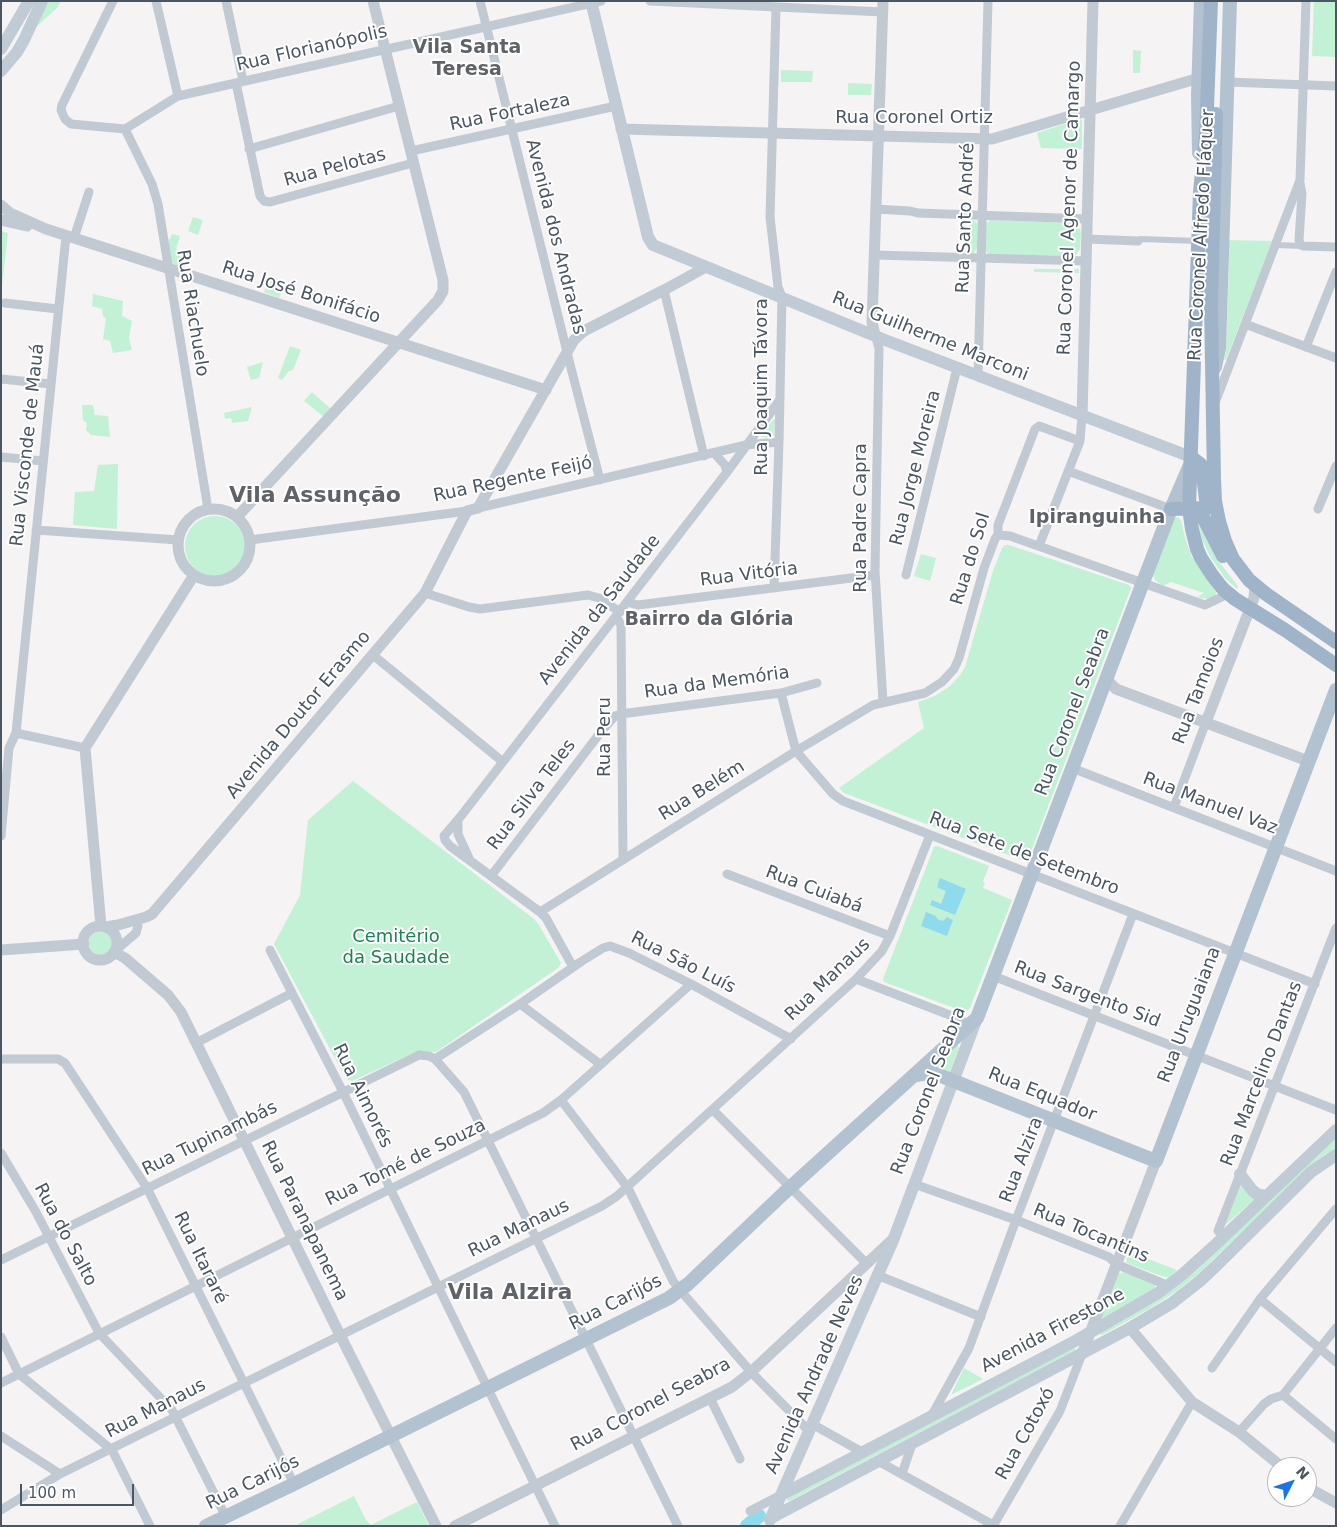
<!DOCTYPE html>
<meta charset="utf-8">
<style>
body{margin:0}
#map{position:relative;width:1337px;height:1527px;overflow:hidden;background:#f5f3f3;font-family:"DejaVu Sans",sans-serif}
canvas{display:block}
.frame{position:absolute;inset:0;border:2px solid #4a5661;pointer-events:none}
.north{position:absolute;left:1267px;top:1457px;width:50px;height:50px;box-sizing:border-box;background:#fff;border:1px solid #b7bbc0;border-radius:50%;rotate:49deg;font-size:14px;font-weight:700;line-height:20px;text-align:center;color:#4a5661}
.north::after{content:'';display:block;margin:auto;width:18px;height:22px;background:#1a73e8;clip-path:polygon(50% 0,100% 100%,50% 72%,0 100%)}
.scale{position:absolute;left:20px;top:1484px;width:114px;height:22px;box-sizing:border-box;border:2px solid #4a5661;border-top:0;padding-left:6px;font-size:15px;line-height:18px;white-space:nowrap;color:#4a5661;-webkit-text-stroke:4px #fff;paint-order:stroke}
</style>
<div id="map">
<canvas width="1337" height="1527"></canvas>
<div class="frame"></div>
<div class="north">N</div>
<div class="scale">100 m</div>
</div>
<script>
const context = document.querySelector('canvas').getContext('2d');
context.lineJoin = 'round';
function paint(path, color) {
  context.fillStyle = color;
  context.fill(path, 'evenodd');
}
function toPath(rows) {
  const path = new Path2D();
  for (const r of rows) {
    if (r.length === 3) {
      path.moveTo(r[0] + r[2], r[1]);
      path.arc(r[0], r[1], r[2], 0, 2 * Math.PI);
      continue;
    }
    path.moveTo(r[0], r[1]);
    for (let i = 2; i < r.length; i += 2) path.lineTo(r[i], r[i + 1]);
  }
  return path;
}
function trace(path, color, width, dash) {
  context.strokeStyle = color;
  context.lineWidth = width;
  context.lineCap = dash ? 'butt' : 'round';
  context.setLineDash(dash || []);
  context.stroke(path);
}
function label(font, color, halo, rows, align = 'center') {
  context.font = font + ' "DejaVu Sans",sans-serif';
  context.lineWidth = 4;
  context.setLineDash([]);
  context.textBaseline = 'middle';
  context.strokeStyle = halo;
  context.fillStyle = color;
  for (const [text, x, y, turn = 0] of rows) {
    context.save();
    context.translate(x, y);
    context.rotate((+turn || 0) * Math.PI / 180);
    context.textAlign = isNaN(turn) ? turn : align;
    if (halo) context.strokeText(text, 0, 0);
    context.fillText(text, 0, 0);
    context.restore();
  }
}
paint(toPath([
 [47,1,61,1,57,8,36,27],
 [1314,1,1336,1,1336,57,1312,56],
 [1133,50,1141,51,1140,73,1133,73],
 [781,70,813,71,812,82,781,82],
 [848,83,872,84,871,95,848,95],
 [1082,120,1082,149,1041,148,1037,133,1080,119],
 [193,217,203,220,198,235,188,231],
 [965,219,974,220,977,223,977,248,973,254,964,254,964,253,969,252,970,221,965,221],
 [990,220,1073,223,1080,229,1081,233,1080,249,1077,254,1071,256,989,254,985,250,986,224],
 [1,231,8,233,1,294],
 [172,234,180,236,176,249,185,253,181,267,169,262,167,245],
 [1226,240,1272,241,1226,360,1224,359,1226,352,1229,264],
 [1034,269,1079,269,1079,273,1034,272],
 [267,281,284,287,279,298,264,292],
 [93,294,123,301,122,316,132,321,129,338,132,350,113,353,110,341,103,339,106,319,103,316,102,309,92,306],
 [290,346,301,350,293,370,289,371,282,380,278,378],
 [263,362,259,378,251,380,247,367],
 [312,392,331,409,324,417,304,401],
 [82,405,93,405,95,415,108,416,110,437,91,435,86,430,87,423,83,420],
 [252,407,248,421,232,423,231,418,225,419,224,413],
 [774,419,775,420,774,435,771,438,761,437,761,434],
 [118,464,117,529,73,525,75,492,94,491,98,465],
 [1197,515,1216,558,1238,586,1237,589,1225,578,1211,558,1202,540],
 [215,546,30],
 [1177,517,1181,520,1186,541,1192,557,1216,592,1216,594,1213,597,1208,599,1197,597,1204,593,1171,582,1163,586,1155,580,1153,574,1174,519],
 [1005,545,1009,545,1129,585,1131,588,1027,862,844,793,839,788,924,728,918,702,935,696,950,686,960,675,965,667,993,571,1002,548],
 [921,554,936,558,930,581,914,576],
 [353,781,534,919,539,925,561,963,558,968,436,1052,418,1051,352,1081,346,1079,274,944,300,895,308,820],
 [937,846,989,866,983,881,985,883,983,888,1012,900,970,1008,965,1012,884,982,883,979,934,847],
 [101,943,12],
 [958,1045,959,1048,950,1072,938,1068,937,1063,955,1046],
 [1336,1135,1336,1148,1324,1155,1307,1169,1196,1276,1174,1293,1149,1309,1102,1335,1099,1334,1186,1279,1196,1271],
 [1241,1185,1255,1199,1225,1225],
 [1130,1252,1177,1270,1169,1277,1164,1277,1127,1263,1126,1261],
 [1124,1272,1153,1283,1155,1284,1155,1288,1103,1318,1102,1317,1118,1274],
 [1074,1348,1076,1350,789,1501,787,1501,787,1498],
 [964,1368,983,1379,951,1395],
 [354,1496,366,1520,371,1525,417,1502,429,1526,294,1526]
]), '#c3f1d5');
paint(toPath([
 [940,878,966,889,955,915,930,905,932,900,941,904,946,891,937,887],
 [926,912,936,916,937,919,943,921,947,917,953,920,947,936,921,926]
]), '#90daee');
trace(toPath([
 [747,1526,759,1516]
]), '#90daee', 14);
trace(toPath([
 [1138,241,1140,239,1199,241],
 [1275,245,1303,246]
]), '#c1cad2', 6);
trace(toPath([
 [113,1,62,105,61,110,65,119,71,124,125,129],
 [156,1,178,96],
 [226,1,243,81],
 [480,1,571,368,600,480],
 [650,1,883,12],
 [1227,82,1336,86],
 [236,83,260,196,264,201,270,202,413,163],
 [125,129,178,96,601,1],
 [125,129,152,184,158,204,208,509],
 [249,149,399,106],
 [411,151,616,106],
 [1300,183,1302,194,1299,240,1300,244,1303,246,1336,247],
 [876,209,910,211,918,213,1088,219],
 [74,238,89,192],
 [1087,239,1138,241],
 [875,255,1087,261],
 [664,290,704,456],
 [5,303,58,309],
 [1245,324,1336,358],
 [875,335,879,348,875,571,883,702],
 [1306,347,1336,272],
 [978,376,988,1],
 [1,379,51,384],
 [1215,403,1300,180,1306,1],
 [714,453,725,465,727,472],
 [1,457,43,461],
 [1068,471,1171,509],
 [478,508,746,445,779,442],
 [1318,509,1336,466],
 [36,530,178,540],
 [998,535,1010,536,1205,605,1228,594],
 [250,540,467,511],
 [1039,546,1080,441,1082,416],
 [906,575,957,368],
 [774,588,779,442,782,297,778,287,770,217,776,8],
 [425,593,469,607,480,609,588,595,599,598,620,612],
 [627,602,638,605,875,575],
 [616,616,621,625,623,860],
 [373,655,503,762],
 [781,693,796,751,833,794,843,801,1315,984],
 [16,733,85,748],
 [1072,768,1336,871],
 [1174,807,1206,722],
 [458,820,458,834,469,858],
 [1,836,9,748,16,733,66,236],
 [727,874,890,936],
 [491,876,600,733,615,716,621,714,781,693,817,683],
 [540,912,796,751,873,705,925,693,942,682,954,669,959,658,984,568,995,539,998,535,998,525,1035,429,1039,426,1080,441],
 [116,950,136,933,138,926,134,920],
 [270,950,343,1092,555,1526],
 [573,967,546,918,540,912,450,846,445,840,444,836,461,816,616,616,727,472,779,401],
 [993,976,1336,1110],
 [856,979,960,1019,969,1026],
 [520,1004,600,1064],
 [196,1043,292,993],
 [1,1059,58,1059,65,1063,147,1188,294,1484],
 [435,1059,520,1004,582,961,603,948,610,946,629,953,691,984,791,1039],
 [561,1100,628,1188,673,1281,680,1290,751,1372,809,1431],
 [713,1110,866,1263],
 [1,1153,36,1212,99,1333,172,1410,226,1517],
 [914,1184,1016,1220,1109,1257,1116,1264,1169,1286],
 [1218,1231,1336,928],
 [1,1260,405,1062,419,1055,429,1056,435,1059,464,1092,678,1526],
 [877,1275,981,1317],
 [1260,1299,1336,1362],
 [1,1337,19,1374,112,1450,150,1526],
 [1212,1368,1260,1299,1336,1209],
 [1,1383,543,1113,561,1100,691,984],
 [1283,1395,1336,1439],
 [710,1398,740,1459],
 [932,1415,969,1348,1016,1220,1133,914],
 [812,1424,862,1452],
 [1239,1432,1264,1404,1271,1399,1283,1395,1336,1328],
 [1,1436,60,1474],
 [878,1461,995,1526],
 [902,1474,912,1444],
 [1,1510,60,1474,602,1206,617,1196,856,979,882,951,890,936,930,835],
 [750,1511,781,1495],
 [993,1526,1060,1411,1082,1354],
 [1120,1526,1192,1402]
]), '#c1cad2', 9);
trace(toPath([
 [621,129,992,139,1199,78],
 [1,205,10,213,46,229,546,390],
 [1,220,27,226],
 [875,335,872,322,883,1],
 [1082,416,1093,1],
 [214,545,36],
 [237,517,438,300,443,291,443,280,373,1],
 [1107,676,1110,683,1116,689,1308,761],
 [1206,722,1254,598,1255,586],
 [101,926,85,748,194,575],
 [100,943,17],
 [105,927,118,925,146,917,152,914,425,593,467,511,478,508,574,340,584,331,664,290,706,267],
 [1,950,84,944],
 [114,952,125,958,168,995,181,1012,337,1329,436,1526],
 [1130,1328,1192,1402,1239,1432,1282,1467],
 [1082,1354,1156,1161],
 [1307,1487,1336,1503],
 [455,1526,732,1387,751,1372,893,1239]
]), '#c1cad2', 11);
trace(toPath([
 [591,1,643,216,648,237,653,245,885,340,1191,457],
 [1,49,29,1],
 [1,71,17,52,24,40,42,1],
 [1240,1174,1252,1190,1257,1194,1266,1196],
 [781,1495,1077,1340,1158,1293,1183,1274,1214,1246,1336,1130],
 [771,1518,1130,1328,1172,1303,1200,1281,1216,1266,1311,1172,1336,1155],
 [770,1520,894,1238,977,1018]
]), '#c1cbd6', 12);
trace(toPath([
 [1199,153,1198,95,1201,1],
 [1215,367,1219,348,1230,1],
 [913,1076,928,1073,936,1074,1156,1161,1336,690],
 [206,1526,294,1484,669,1298,688,1284,784,1193,977,1018,1171,509,1190,465]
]), '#b3c2d1', 14);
trace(toPath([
 [1211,1,1206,135,1200,192,1191,447,1189,508,1192,529,1197,549,1201,558,1212,575,1223,589,1235,599,1285,630,1336,665],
 [1216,114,1211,304,1214,479,1215,501,1219,521,1225,541,1233,559,1249,580,1266,594,1336,642],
 [1191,457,1200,464,1202,467,1207,508],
 [1171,509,1196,508,1199,509,1223,556]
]), '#9fb4c9', 14);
label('18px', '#4a5661', '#fff', [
 ["Rua Florianópolis",312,49,-13],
 ["Rua Fortaleza",510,113,-12],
 ["Rua Coronel Ortiz",914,118],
 ["Rua Pelotas",335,168,-15],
 ["Rua Coronel Agenor de Camargo",1070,208,-88],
 ["Rua Santo André",966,218,-88],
 ["Rua Coronel Alfredo Fláquer",1202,235,-87],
 ["Avenida dos Andradas",555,237,76],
 ["Rua José Bonifácio",301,293,18],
 ["Rua Riachuelo",192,313,81],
 ["Rua Guilherme Marconi",930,337,22],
 ["Rua Joaquim Távora",762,387,-90],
 ["Rua Visconde de Mauá",28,445,-84],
 ["Rua Jorge Moreira",916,468,-76],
 ["Rua Regente Feijó",513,480,-12],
 ["Rua Padre Capra",861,518,-90],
 ["Rua do Sol",971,559,-73],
 ["Rua Vitória",749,575,-7],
 ["Avenida da Saudade",600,610,-52],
 ["Rua da Memória",717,683,-8],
 ["Rua Tamoios",1199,691,-69],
 ["Rua Coronel Seabra",1073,712,-69],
 ["Avenida Doutor Erasmo",299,715,-50],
 ["Rua Peru",605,737,-90],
 ["Rua Belém",702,791,-32],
 ["Rua Silva Teles",532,795,-53],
 ["Rua Manuel Vaz",1210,804,21],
 ["Rua Sete de Setembro",1024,854,21],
 ["Rua Cuiabá",814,890,21],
 ["Rua São Luís",683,963,27],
 ["Rua Manaus",828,980,-44],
 ["Rua Sargento Sid",1087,995,21],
 ["Rua Uruguaiana",1190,1015,-69],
 ["Rua Marcelino Dantas",1262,1074,-69],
 ["Rua Coronel Seabra",929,1091,-69],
 ["Rua Equador",1042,1095,22],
 ["Rua Aimorés",362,1096,64],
 ["Rua Tupinambás",210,1139,-26],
 ["Rua Alzira",1022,1160,-69],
 ["Rua Tomé de Souza",406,1163,-26],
 ["Rua Paranapanema",304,1221,64],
 ["Rua Manaus",519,1229,-26],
 ["Rua Tocantins",1091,1234,23],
 ["Rua do Salto",65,1235,62],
 ["Rua Itararé",200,1258,64],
 ["Rua Carijós",616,1303,-27],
 ["Avenida Firestone",1053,1331,-28],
 ["Avenida Andrade Neves",815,1375,-66],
 ["Rua Coronel Seabra",651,1405,-28],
 ["Rua Manaus",156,1409,-27],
 ["Rua Cotoxó",1026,1434,-61],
 ["Rua Carijós",253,1483,-26]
]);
label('18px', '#17864f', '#fff', [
 ["Cemitério",396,937],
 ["da Saudade",396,958]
]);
label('bold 19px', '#5f6368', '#fff', [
 ["Vila Santa",467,48],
 ["Teresa",467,70],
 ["Ipiranguinha",1097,518],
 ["Bairro da Glória",709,620]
]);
label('bold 22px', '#5f6368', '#fff', [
 ["Vila Assunção",315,496],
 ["Vila Alzira",510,1293]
]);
</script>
